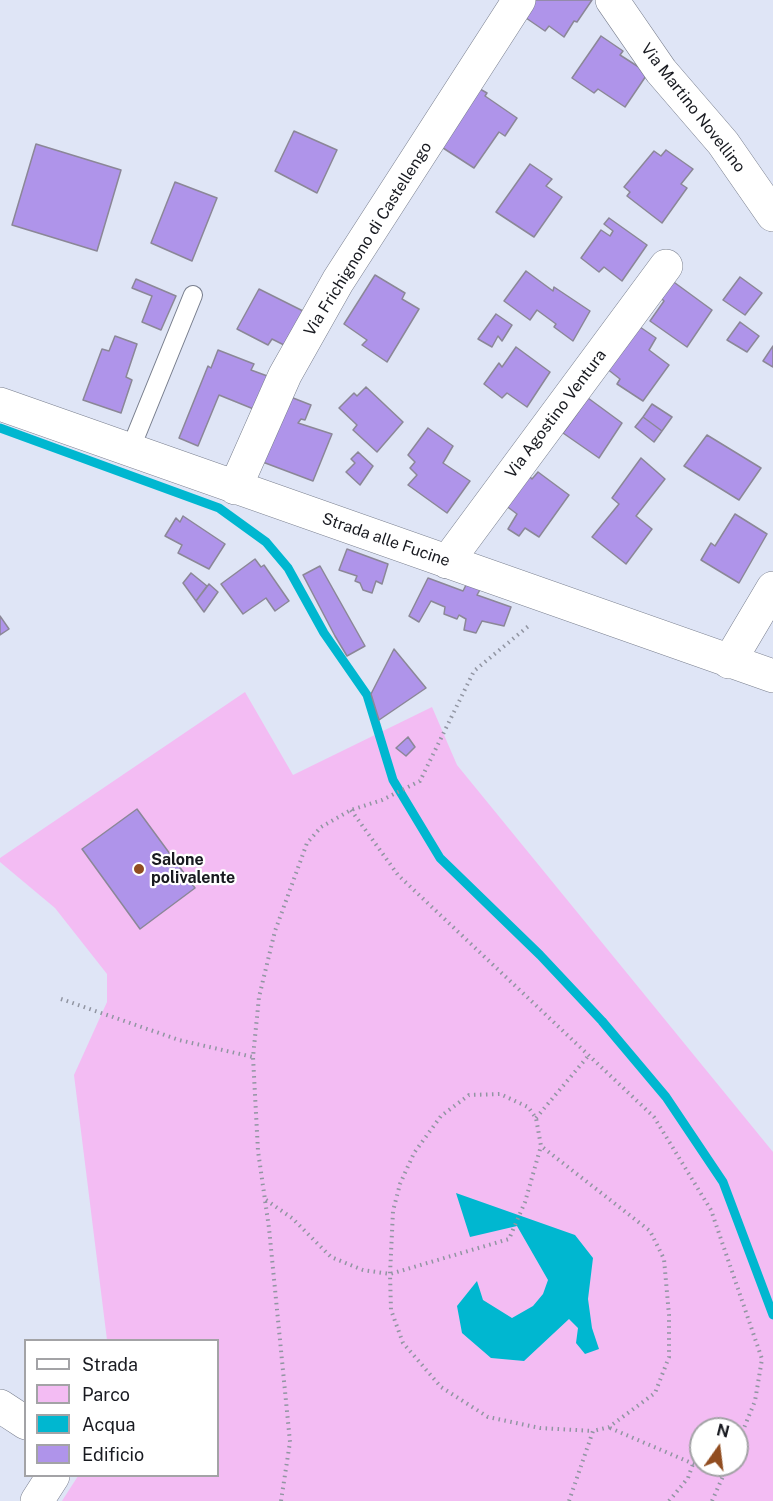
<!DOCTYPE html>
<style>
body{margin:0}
#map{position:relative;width:773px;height:1501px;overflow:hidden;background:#dfe5f6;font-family:"Public Sans",sans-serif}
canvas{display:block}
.legend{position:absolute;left:24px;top:1339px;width:195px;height:138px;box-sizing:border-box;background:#fff;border:2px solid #a3a3a6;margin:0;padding:8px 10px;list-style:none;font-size:18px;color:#181a20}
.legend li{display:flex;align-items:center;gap:12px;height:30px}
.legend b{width:30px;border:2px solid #a3a3a6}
.north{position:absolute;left:689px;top:1417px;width:60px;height:60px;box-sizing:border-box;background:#fff;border:2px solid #a3a3a6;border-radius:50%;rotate:14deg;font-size:16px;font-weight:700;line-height:24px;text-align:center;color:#181a20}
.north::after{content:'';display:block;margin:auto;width:21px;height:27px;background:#914d20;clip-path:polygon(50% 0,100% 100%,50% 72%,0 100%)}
</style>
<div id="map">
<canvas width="773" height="1501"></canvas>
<ul class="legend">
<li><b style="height:8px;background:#fff"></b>Strada</li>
<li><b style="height:16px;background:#f3bcf3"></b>Parco</li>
<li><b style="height:16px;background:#00b7d0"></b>Acqua</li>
<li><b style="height:16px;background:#af94ea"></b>Edificio</li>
</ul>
<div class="north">N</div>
</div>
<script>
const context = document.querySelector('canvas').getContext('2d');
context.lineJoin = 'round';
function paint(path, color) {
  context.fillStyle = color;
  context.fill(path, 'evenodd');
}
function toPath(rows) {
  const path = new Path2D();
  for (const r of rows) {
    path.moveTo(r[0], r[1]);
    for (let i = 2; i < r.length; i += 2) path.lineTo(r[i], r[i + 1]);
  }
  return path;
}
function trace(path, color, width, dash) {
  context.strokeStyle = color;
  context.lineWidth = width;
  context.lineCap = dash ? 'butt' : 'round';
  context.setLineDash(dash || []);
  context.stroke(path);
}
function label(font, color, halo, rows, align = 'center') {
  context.font = font + ' "Public Sans",sans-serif';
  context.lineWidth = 4.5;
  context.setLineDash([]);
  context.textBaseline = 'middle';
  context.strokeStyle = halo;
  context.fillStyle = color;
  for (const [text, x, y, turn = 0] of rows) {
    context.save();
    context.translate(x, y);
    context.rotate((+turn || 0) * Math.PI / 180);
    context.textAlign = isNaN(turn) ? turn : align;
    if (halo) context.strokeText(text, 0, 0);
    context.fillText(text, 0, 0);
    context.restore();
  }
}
paint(toPath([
 [245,692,293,775,432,707,457,765,773,1152,773,1501,62,1501,78,1476,218,1476,218,1340,107,1340,74,1075,107,1002,107,974,55,908,0,862,0,858],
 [701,1429,737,1429,737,1465,701,1465]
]), '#f3bcf3');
paint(toPath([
 [456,1193,575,1235,593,1258,588,1299,592,1328,599,1349,585,1354,576,1343,578,1328,569,1319,524,1361,491,1358,462,1333,457,1306,477,1281,483,1300,512,1318,533,1306,543,1294,548,1280,517,1226,470,1237]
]), '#00b7d0');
trace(toPath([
 [0,428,219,508,266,542,288,568,324,633,367,695,393,780,440,858,540,955,602,1021,666,1097,723,1182,773,1315]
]), '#00b7d0', 9);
const building = toPath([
 [530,0,592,0,577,22,574,21,564,37,549,26,545,31,526,18,530,0],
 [601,36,623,51,620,55,648,73,625,107,598,89,594,93,572,78,601,36],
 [473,85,487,93,485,96,517,118,505,136,499,132,474,168,440,146,473,85],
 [294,131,337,150,317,193,275,171,294,131],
 [36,144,121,170,97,251,12,225,36,144],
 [666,150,693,169,681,184,687,188,662,223,627,196,630,192,624,187,654,151,661,156,666,150],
 [530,164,552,179,546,186,562,197,534,237,496,212,530,164],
 [175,182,217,198,192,261,151,243,175,182],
 [609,218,647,245,622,281,604,267,599,272,581,258,601,230,610,236,613,231,604,224,609,218],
 [526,271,553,291,554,287,590,311,573,341,554,327,556,324,537,310,530,320,504,301,526,271],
 [375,275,405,293,402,299,419,309,387,362,362,345,367,340,344,324,375,275],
 [740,277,762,293,745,315,723,300,740,277],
 [136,279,176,296,161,330,142,322,152,296,132,288,136,279],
 [671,280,712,310,687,347,650,321,664,301,660,297,671,280],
 [259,289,303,311,284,345,272,339,268,345,237,329,259,289],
 [496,314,512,325,502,341,498,336,492,347,478,339,496,314],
 [740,322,759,336,747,352,727,340,740,322],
 [640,327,656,338,649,350,669,365,643,401,617,384,620,379,606,368,640,327],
 [115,336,137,344,126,377,132,380,121,413,83,400,102,349,109,351,115,336],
 [773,346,773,367,763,361,773,346],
 [516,347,550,372,527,407,507,393,502,398,484,384,499,363,502,367,516,347],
 [218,350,254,364,251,370,270,377,256,410,219,395,198,446,179,438,208,366,211,368,218,350],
 [366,387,403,422,377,452,353,430,357,425,339,408,354,393,357,396,366,387],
 [288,396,311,405,305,420,301,419,298,423,332,434,313,481,260,461,288,396],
 [588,398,622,423,599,458,563,433,588,398],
 [652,404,672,417,662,431,643,417,652,404],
 [643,417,662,431,654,442,635,427,643,417],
 [428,428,453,446,443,463,470,481,447,513,408,485,417,475,410,468,415,462,408,455,428,428],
 [707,435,761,468,739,500,684,466,707,435],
 [358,452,373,466,360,485,346,472,355,463,351,459,358,452],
 [641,458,665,479,636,516,652,529,626,564,592,537,619,504,612,498,641,458],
 [538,472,569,495,539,537,525,528,519,536,508,529,517,514,505,505,527,474,532,479,538,472],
 [735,514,767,534,739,583,701,560,711,543,715,546,735,514],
 [183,516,225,544,209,569,178,553,182,545,165,536,176,518,180,522,183,516],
 [347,549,388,564,382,584,376,581,372,593,363,590,360,583,355,581,357,576,339,570,347,549],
 [255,559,261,567,264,565,289,601,275,611,266,598,243,614,221,584,255,559],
 [320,566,365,646,347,656,335,636,303,575,320,566],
 [191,573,207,586,196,601,183,583,191,573],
 [428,578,463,591,467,583,481,588,477,595,511,607,504,626,482,621,476,633,464,630,466,619,459,615,457,619,444,614,445,607,431,601,419,622,409,616,428,578],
 [209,584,218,592,204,612,196,601,209,584],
 [0,616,9,629,0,635,0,616],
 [394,649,426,688,379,720,371,694,394,649],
 [408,737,415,747,406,756,396,748,408,737],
 [137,809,195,888,140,929,82,849,137,809]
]);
paint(building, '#af94ea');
trace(building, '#8b8797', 1.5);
const lane = toPath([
 [130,450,193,295]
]);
const street = toPath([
 [612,0,661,71,723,143,773,215],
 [0,404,773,676],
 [235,488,285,375,338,281,519,0],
 [447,562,666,266],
 [729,662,773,588],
 [0,1406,26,1423],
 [37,1501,53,1476]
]);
trace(lane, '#787e8d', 20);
trace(street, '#787e8d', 34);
trace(toPath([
 [351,810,398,875,654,1117,711,1210,762,1359,755,1401,737,1445],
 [61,999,179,1040,253,1057],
 [536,1118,589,1055],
 [266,1200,292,1218,331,1257,363,1270,390,1274,509,1239,525,1202,541,1146],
 [610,1428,724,1477],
 [281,1501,290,1442,269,1228,258,1151,253,1057,259,997,275,931,307,843,321,827,351,810,382,800,420,781,474,671,531,624],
 [569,1501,593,1431,540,1428,488,1417,441,1387,403,1343,391,1310,390,1274,393,1211,400,1184,414,1153,441,1116,469,1095,500,1094,528,1107,536,1118,541,1146,650,1231,664,1259,669,1315,669,1357,655,1393,609,1427,593,1431],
 [669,1501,688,1478,693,1464],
 [712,1501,728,1465]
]), '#9195a2', 4, [1.5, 4.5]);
trace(lane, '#fff', 18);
trace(street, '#fff', 33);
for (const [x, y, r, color] of [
 [139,869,6,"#914d20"]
]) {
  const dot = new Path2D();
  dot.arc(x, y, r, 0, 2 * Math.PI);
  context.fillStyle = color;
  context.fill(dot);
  trace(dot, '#fff', 2);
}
label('16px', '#181a20', '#fff', [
 ["Via Martino Novellino",693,108,52],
 ["Via Frichignono di Castellengo",368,239,-58],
 ["Via Agostino Ventura",556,414,-53],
 ["Strada alle Fucine",386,540,19]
]);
label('bold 16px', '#181a20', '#fff', [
 ["Salone",151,860],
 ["polivalente",151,878]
], 'left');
</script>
